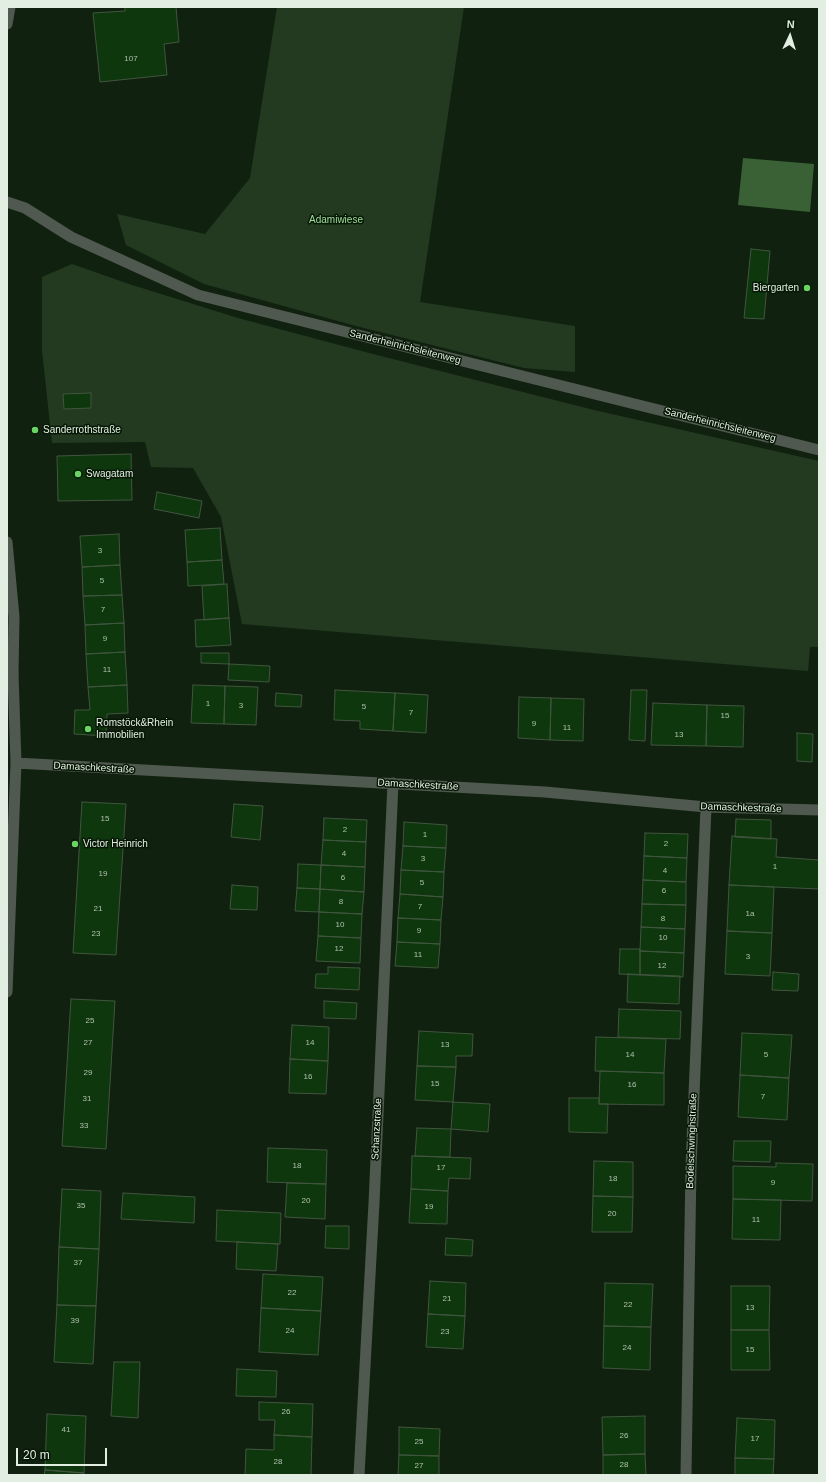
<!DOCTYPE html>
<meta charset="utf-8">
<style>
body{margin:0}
#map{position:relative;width:826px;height:1482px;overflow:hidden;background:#10220f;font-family:Arial,sans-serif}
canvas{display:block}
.frame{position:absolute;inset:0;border:8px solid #e2eee1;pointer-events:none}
.north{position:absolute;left:770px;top:16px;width:40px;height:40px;-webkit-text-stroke:3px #071806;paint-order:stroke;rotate:4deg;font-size:11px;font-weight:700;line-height:16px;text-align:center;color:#e2eee1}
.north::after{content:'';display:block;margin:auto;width:14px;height:18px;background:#e2eee1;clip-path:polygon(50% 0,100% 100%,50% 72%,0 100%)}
.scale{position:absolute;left:16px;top:1448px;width:91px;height:18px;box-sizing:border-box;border:2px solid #e2eee1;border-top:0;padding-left:5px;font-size:12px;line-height:14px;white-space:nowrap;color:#e2eee1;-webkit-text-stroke:3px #071806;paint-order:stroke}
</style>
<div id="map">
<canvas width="826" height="1482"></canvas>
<div class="frame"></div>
<div class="north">N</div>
<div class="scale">20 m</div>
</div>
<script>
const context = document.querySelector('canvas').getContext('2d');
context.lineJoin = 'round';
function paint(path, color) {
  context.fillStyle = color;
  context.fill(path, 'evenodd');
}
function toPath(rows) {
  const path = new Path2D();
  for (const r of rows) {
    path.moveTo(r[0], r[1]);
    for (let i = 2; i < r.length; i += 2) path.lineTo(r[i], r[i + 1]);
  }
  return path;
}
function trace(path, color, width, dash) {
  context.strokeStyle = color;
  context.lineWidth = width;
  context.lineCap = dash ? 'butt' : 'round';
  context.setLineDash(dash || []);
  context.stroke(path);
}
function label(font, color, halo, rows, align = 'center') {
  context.font = font + ' Arial,sans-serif';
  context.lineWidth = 3;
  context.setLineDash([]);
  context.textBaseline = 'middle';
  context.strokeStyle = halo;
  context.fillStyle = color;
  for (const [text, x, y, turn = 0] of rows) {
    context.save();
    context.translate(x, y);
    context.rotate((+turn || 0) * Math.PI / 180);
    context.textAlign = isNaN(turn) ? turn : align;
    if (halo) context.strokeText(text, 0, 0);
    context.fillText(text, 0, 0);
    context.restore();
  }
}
paint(toPath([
 [277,7,464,7,420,302,575,326,575,372,524,368,356,326,204,284,126,245,117,214,205,234,250,178],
 [72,264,129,284,238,318,369,353,594,410,819,461,819,647,810,647,808,671,242,624,221,517,193,468,151,467,145,442,52,443,42,350,42,277]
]), '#233a21');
paint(toPath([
 [743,158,814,164,810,212,738,205]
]), '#396135');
const building = toPath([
 [125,7,176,7,179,42,164,44,167,75,100,82,93,13,125,11,125,7],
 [751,249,770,251,764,319,744,318,751,249],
 [91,393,91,408,64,409,63,394,91,393],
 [131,454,132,500,58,501,57,456,131,454],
 [157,492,202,501,199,518,154,509,157,492],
 [220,528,222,560,187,562,185,530,220,528],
 [119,534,120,565,82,567,80,536,119,534],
 [222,560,224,584,188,586,187,562,222,560],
 [120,565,122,595,83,596,82,567,120,565],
 [227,584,229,618,204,620,202,586,227,584],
 [122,595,124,623,85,625,83,596,122,595],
 [229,618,231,645,196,647,195,620,229,618],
 [124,623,125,652,86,654,85,625,124,623],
 [125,652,127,685,88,687,86,654,125,652],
 [201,653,229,653,229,664,201,663,201,653],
 [229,664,270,666,269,682,228,680,229,664],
 [127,685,128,713,107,714,106,736,74,734,75,710,90,710,88,687,127,685],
 [193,685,225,686,224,724,191,723,193,685],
 [225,686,258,687,256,725,224,724,225,686],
 [335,690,395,693,393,731,360,729,360,721,334,720,335,690],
 [631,690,647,690,645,741,629,740,631,690],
 [276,693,302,695,301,707,275,706,276,693],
 [395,693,428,695,426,733,393,731,395,693],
 [519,697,551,698,550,740,518,738,519,697],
 [551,698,584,699,583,741,550,740,551,698],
 [653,703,707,705,706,746,651,745,653,703],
 [707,705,744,706,743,747,706,746,707,705],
 [797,733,813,734,812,762,797,761,797,733],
 [82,802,126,804,116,955,73,953,82,802],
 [234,804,263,806,260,840,231,837,234,804],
 [324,818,367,820,366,842,323,840,324,818],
 [736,819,771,820,771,839,735,837,736,819],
 [404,822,447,825,446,848,403,846,404,822],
 [645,833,688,834,687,858,644,856,645,833],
 [732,836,777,839,776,857,819,860,819,889,729,885,732,836],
 [323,840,366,842,365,867,321,865,323,840],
 [403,846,446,848,444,872,401,870,403,846],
 [644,856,687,858,686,882,643,880,644,856],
 [298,864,321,865,320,889,297,888,298,864],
 [321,865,365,867,364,892,320,889,321,865],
 [401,870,444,872,443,897,400,894,401,870],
 [643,880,686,882,686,905,642,904,643,880],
 [232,885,258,887,257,910,230,909,232,885],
 [729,885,774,887,772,933,727,931,729,885],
 [297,888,320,889,319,912,295,911,297,888],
 [320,889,364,892,362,914,319,912,320,889],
 [400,894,443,897,441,920,398,918,400,894],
 [642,904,686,905,685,929,641,927,642,904],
 [319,912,362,914,361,938,318,936,319,912],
 [398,918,441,920,440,944,397,942,398,918],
 [641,927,685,929,684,953,640,951,641,927],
 [727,931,772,933,770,976,725,974,727,931],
 [318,936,361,938,360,963,316,961,318,936],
 [397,942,440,944,438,968,395,966,397,942],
 [620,949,640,949,640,975,619,974,620,949],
 [640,951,684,953,683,977,640,975,640,951],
 [328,967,360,968,359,990,315,988,316,974,328,974,328,967],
 [773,972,799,974,798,991,772,990,773,972],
 [628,974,680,976,679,1004,627,1002,628,974],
 [71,999,115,1001,106,1149,62,1146,71,999],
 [324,1001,357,1003,356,1019,324,1018,324,1001],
 [619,1009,681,1011,680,1039,618,1037,619,1009],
 [292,1025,329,1027,328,1061,290,1059,292,1025],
 [419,1031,473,1034,472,1056,456,1056,456,1067,417,1066,419,1031],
 [742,1033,792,1035,789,1078,740,1075,742,1033],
 [596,1037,666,1039,664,1073,595,1071,596,1037],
 [290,1059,328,1061,326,1094,289,1093,290,1059],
 [417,1066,456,1067,453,1102,415,1100,417,1066],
 [600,1071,664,1073,664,1105,599,1104,600,1071],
 [740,1075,789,1078,787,1120,738,1117,740,1075],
 [569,1098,599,1098,599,1104,608,1104,607,1133,569,1132,569,1098],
 [453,1102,490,1104,488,1132,451,1129,453,1102],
 [417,1128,451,1129,450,1157,415,1156,417,1128],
 [734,1141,771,1141,770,1162,733,1161,734,1141],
 [268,1148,327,1150,326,1184,267,1182,268,1148],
 [412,1156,471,1158,470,1179,449,1178,448,1191,411,1189,412,1156],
 [594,1161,633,1162,633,1197,593,1196,594,1161],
 [776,1163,813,1164,812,1201,733,1199,733,1166,776,1167,776,1163],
 [287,1183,326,1184,325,1219,285,1217,287,1183],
 [62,1189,101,1191,99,1249,59,1247,62,1189],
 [411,1189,448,1191,447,1224,409,1223,411,1189],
 [123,1193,195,1197,194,1223,121,1219,123,1193],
 [593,1196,633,1197,632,1232,592,1232,593,1196],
 [733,1199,781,1200,780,1240,732,1239,733,1199],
 [217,1210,281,1213,280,1244,216,1241,217,1210],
 [326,1226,349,1226,349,1249,325,1248,326,1226],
 [446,1238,473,1240,472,1256,445,1255,446,1238],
 [237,1242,278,1244,276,1271,236,1269,237,1242],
 [59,1247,99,1249,96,1306,57,1305,59,1247],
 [263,1274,323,1277,321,1311,261,1308,263,1274],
 [430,1281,466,1283,465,1316,428,1314,430,1281],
 [605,1283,653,1284,651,1327,604,1326,605,1283],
 [731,1286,770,1286,769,1330,731,1330,731,1286],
 [57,1305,96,1306,93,1364,54,1362,57,1305],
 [261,1308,321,1311,318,1355,259,1352,261,1308],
 [428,1314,465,1316,463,1349,426,1347,428,1314],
 [604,1326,651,1327,650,1370,603,1368,604,1326],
 [731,1330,769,1330,770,1370,731,1370,731,1330],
 [114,1362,140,1362,138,1418,111,1416,114,1362],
 [237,1369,277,1371,276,1397,236,1396,237,1369],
 [259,1402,313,1404,312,1437,274,1435,275,1420,259,1420,259,1402],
 [47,1414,86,1416,84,1473,45,1470,47,1414],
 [645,1416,645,1454,603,1455,602,1417,645,1416],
 [737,1418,775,1420,774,1459,735,1458,737,1418],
 [399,1427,440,1429,439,1456,399,1455,399,1427],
 [274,1435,312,1437,311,1475,245,1475,246,1449,274,1450,274,1435],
 [645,1454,646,1475,603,1475,603,1455,645,1454],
 [399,1455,439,1456,439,1475,398,1475,399,1455],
 [735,1458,774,1459,773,1475,735,1475,735,1458],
 [45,1470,84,1473,84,1475,44,1475,45,1470]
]);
paint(building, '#0f370d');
trace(building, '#41553f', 1);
trace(toPath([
 [7,202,25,208,71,237,198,295,819,450],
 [16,763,545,792,706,807,819,810],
 [7,992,16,763,13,674],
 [359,1475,374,1203,393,783],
 [686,1475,691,1166,706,807]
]), '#50594f', 11);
trace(toPath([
 [7,24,10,7],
 [7,542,14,617,13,674,7,674]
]), '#50594f', 11);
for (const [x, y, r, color] of [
 [807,288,4,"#6bd363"],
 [35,430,4,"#6bd363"],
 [78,474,4,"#6bd363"],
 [88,729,4,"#6bd363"],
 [75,844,4,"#6bd363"]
]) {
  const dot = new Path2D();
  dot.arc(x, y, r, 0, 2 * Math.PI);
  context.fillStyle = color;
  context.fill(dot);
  trace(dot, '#071806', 1.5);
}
label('8px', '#adc0ac', null, [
 ["107",131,59],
 ["3",100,551],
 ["5",102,581],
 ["7",103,610],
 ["9",105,639],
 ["11",107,670],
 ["1",208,704],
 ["3",241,706],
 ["5",364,707],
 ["7",411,713],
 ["15",725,716],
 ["9",534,724],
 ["11",567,728],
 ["13",679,735],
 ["15",105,819],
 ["2",345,830],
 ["1",425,835],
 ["2",666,844],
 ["4",344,854],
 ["3",423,859],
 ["1",775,867],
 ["4",665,871],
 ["19",103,874],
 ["6",343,878],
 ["5",422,883],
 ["6",664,891],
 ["8",341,902],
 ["7",420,907],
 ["21",98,909],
 ["1a",750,914],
 ["8",663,919],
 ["10",340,925],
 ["9",419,931],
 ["23",96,934],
 ["10",663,938],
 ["12",339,949],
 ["11",418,955],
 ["3",748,957],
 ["12",662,966],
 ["25",90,1021],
 ["27",88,1043],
 ["14",310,1043],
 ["13",445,1045],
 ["14",630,1055],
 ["5",766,1055],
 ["29",88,1073],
 ["16",308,1077],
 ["15",435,1084],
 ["16",632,1085],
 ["7",763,1097],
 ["31",87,1099],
 ["33",84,1126],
 ["18",297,1166],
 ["17",441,1168],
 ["18",613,1179],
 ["9",773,1183],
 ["20",306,1201],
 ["35",81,1206],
 ["19",429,1207],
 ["20",612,1214],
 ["11",756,1220],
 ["37",78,1263],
 ["22",292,1293],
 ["21",447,1299],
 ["22",628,1305],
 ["13",750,1308],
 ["39",75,1321],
 ["24",290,1331],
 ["23",445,1332],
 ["24",627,1348],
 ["15",750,1350],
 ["26",286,1412],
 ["41",66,1430],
 ["26",624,1436],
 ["17",755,1439],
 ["25",419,1442],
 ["28",278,1462],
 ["28",624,1465],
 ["27",419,1466]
]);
label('10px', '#a1df9b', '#071806', [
 ["Adamiwiese",336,220]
]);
label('10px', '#e2eee1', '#071806', [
 ["Biergarten",799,288,"right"],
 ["Sanderrothstraße",43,430],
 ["Swagatam",86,474],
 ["Romstöck&Rhein",96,723],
 ["Immobilien",96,735],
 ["Victor Heinrich",83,844]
], 'left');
label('10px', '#e2eee1', '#071806', [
 ["Sanderheinrichsleitenweg",405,347,14],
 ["Sanderheinrichsleitenweg",720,425,14],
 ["Damaschkestraße",94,768,3],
 ["Damaschkestraße",418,785,3],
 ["Damaschkestraße",741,808,2],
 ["Schanzstraße",377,1129,-87],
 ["Bodelschwinghstraße",692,1141,-88]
]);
</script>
